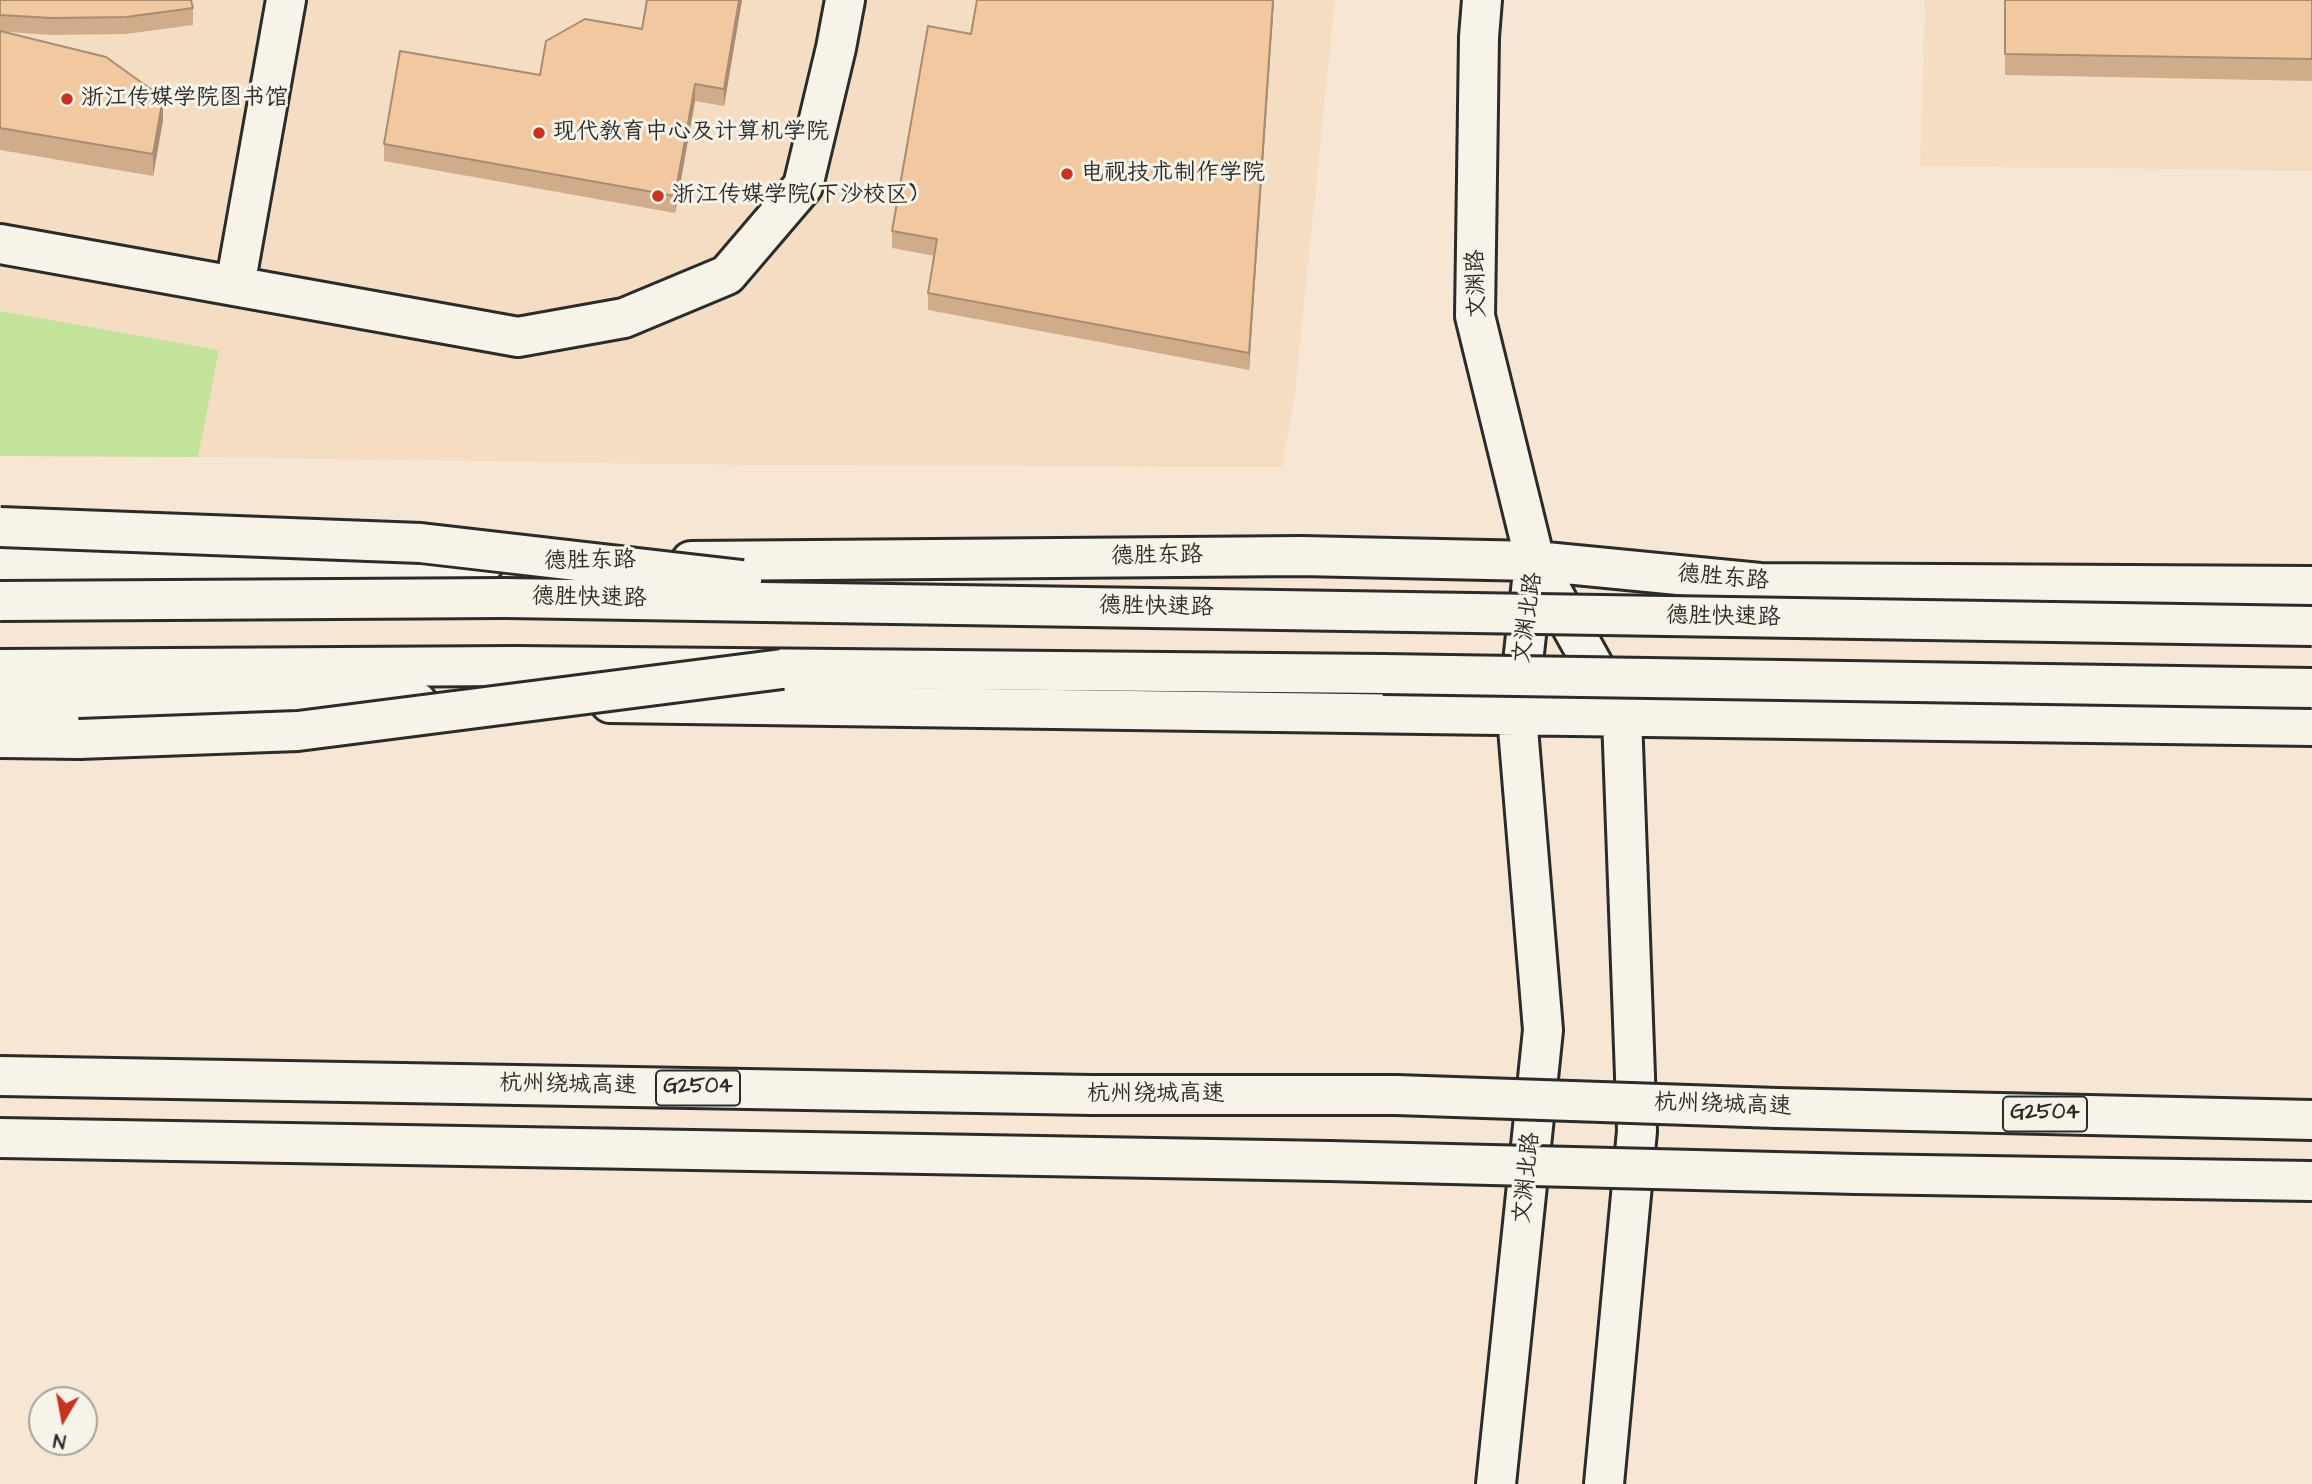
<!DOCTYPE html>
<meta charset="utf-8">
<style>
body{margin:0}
#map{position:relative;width:2312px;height:1484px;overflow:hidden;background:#f6e6d3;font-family:"Architects Daughter",sans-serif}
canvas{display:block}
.north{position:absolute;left:28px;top:1386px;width:70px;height:70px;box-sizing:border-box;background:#f7f3e8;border:2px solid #a5a39c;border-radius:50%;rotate:190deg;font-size:19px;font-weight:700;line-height:28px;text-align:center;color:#2b2b2b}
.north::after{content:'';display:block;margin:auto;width:24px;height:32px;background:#c8321e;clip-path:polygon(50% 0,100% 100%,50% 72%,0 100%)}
</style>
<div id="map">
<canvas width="2312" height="1484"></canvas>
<div class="north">N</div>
</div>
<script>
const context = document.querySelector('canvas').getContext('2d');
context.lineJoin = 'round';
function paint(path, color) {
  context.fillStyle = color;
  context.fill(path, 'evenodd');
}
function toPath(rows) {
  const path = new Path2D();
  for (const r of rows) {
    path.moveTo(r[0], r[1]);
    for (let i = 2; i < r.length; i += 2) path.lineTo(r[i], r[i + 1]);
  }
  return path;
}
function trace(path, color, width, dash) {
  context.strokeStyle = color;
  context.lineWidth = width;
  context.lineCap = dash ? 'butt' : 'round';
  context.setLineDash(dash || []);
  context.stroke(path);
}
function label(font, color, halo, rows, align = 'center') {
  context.font = font + ' "Architects Daughter","LXGW WenKai TC",sans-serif';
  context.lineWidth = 6;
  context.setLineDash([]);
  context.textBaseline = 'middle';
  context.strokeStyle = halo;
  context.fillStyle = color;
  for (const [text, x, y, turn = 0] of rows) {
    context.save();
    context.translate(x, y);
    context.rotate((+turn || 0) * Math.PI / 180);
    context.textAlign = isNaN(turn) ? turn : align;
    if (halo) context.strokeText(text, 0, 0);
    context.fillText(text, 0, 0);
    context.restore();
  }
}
paint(toPath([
 [0,0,1335,0,1295,393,1282,467,742,465,198,457,0,456],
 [1925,0,2312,0,2312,171,1920,166]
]), '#f5ddc4');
paint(toPath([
 [0,311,219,350,198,457,0,456]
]), '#c3e39b');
const minor = toPath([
 [0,244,518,337,624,318,727,275,803,186,836,48,845,0],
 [235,286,286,0]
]);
const major = toPath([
 [1482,0,1479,37,1475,316,1535,561,1622,717,1637,1131,1604,1484],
 [691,561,1301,556,1535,561,1760,583,2312,586],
 [0,568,484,563],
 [610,703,2312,726],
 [0,706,417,702],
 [1496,1484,1543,1030,1517,716,1532,581]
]);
const highway = toPath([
 [0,669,514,666,1383,674],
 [0,738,79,739],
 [0,1076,1092,1095,1396,1095],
 [1777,1108,2312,1120],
 [0,1138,1329,1161],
 [1857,1174,2312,1181]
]);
trace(minor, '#2b2b2b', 44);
trace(major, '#2b2b2b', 44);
trace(highway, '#2b2b2b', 44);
trace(minor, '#f7f3e8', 38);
trace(major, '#f7f3e8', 38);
trace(highway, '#f7f3e8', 38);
const highwayBridge = toPath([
 [0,527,421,543,742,580],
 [0,601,505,598,2312,626],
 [1383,674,2312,688],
 [79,739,298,731,782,669],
 [1396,1095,1777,1108],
 [1329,1161,1857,1174]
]);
trace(highwayBridge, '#2b2b2b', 44, []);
trace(highwayBridge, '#f7f3e8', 38);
paint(toPath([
 [0,0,193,8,193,25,126,34,52,35,7,32,163,120,153,176,0,150],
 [742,0,724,106,695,101,675,213,384,161,384,144,540,75],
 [977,0,1274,0,1249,370,928,310,928,293,935,256,892,248,892,231,971,34],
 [2005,0,2312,0,2312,81,2005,75]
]), '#d0ac8a');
paint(toPath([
 [739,0,742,0,724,106,724,89],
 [1273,0,1274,0,1249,370,1249,353],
 [695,84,695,101,675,213,675,196],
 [163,98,163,120,153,176,153,154]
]), '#a98c71');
const building = toPath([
 [0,0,191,0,193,8,126,17,52,18,0,15,0,0],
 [647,0,739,0,724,89,695,84,675,196,384,144,400,51,540,75,546,41,585,19,642,29,647,0],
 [977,0,1273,0,1249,353,928,293,937,239,892,231,928,26,971,34,977,0],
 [2005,0,2312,0,2312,59,2005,54,2005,0],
 [0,31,106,57,163,98,153,154,0,128,0,31]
]);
paint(building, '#f2c8a1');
trace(building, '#a98c71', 2);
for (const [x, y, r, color] of [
 [67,99,7,"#c8321e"],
 [539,133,7,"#c8321e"],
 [1067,174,7,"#c8321e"],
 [658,196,7,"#c8321e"]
]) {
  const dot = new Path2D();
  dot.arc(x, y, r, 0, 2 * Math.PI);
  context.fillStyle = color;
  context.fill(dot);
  trace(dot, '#f7f3e8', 2.5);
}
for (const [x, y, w] of [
 [698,1088,84],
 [2045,1114,84]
]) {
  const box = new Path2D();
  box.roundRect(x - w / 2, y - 17.5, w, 35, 5);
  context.fillStyle = '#f7f3e8';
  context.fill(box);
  trace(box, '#2b2b2b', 2);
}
label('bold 21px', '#2b2b2b', null, [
 ["G2504",698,1088],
 ["G2504",2045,1114]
]);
label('23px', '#2b2b2b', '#f7f3e8', [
 ["浙江传媒学院图书馆",81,99],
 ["现代教育中心及计算机学院",553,133],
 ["电视技术制作学院",1081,174],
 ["浙江传媒学院(下沙校区)",672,196]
], 'left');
label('23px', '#2b2b2b', '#f7f3e8', [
 ["文渊路",1478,284,-92],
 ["德胜东路",1157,557,-1],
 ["德胜东路",590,562,-1],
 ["德胜东路",1723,579,5],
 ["德胜快速路",589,599,1],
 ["德胜快速路",1156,608,1],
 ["文渊北路",1529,618,-82],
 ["德胜快速路",1723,618,1],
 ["杭州绕城高速",568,1086,1],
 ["杭州绕城高速",1156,1095],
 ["杭州绕城高速",1723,1106,2],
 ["文渊北路",1528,1178,-84]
]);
</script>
